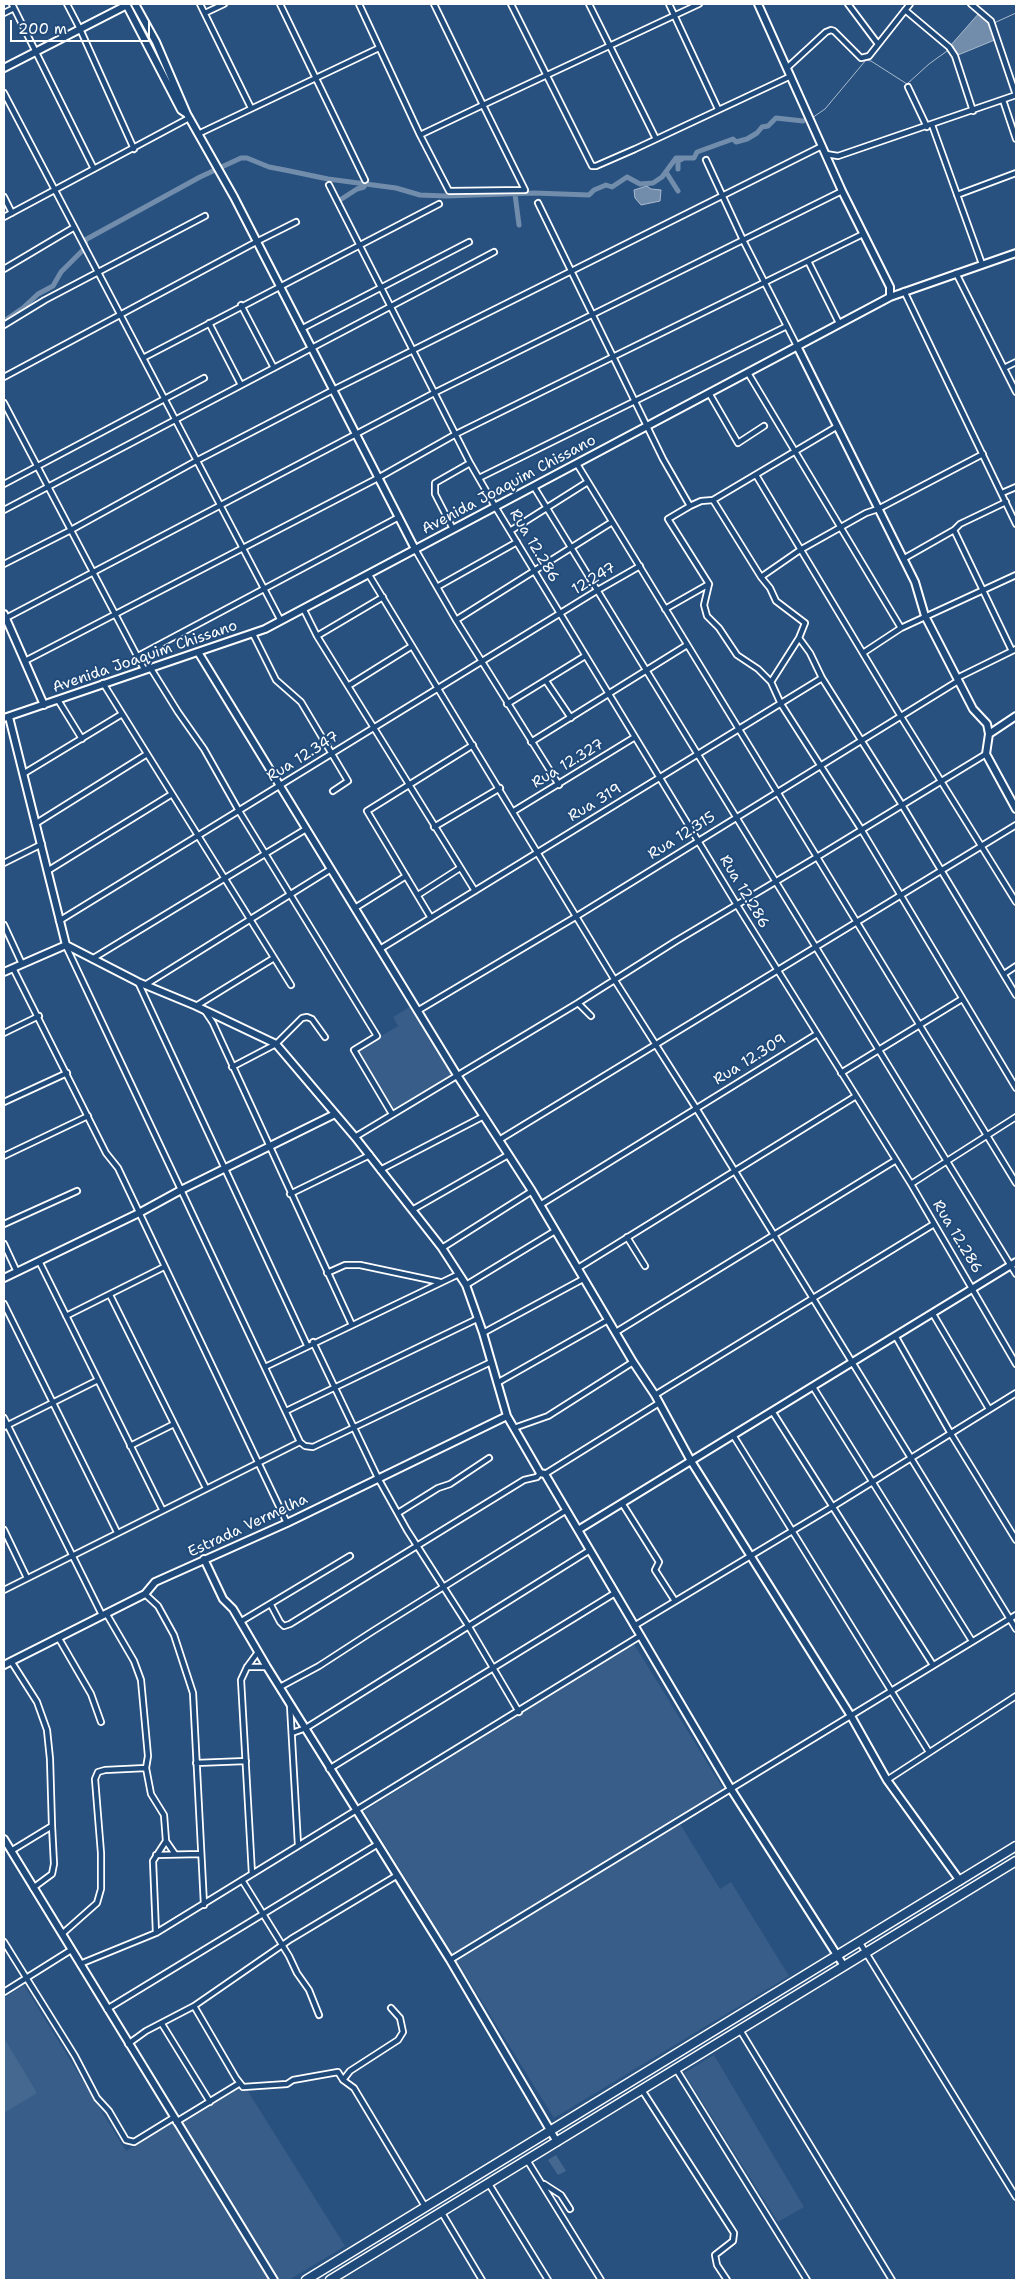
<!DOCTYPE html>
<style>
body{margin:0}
#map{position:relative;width:1020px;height:2284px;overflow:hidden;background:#28517f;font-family:"Shantell Sans",sans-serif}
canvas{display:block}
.frame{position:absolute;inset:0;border:5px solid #fff;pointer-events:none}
.scale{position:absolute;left:10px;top:20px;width:140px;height:22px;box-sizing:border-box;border:2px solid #fff;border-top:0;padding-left:6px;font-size:15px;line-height:18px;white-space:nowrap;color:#fff;-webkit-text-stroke:4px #1f4a7a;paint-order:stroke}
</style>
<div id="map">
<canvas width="1020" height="2284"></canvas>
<div class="frame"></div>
<div class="scale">200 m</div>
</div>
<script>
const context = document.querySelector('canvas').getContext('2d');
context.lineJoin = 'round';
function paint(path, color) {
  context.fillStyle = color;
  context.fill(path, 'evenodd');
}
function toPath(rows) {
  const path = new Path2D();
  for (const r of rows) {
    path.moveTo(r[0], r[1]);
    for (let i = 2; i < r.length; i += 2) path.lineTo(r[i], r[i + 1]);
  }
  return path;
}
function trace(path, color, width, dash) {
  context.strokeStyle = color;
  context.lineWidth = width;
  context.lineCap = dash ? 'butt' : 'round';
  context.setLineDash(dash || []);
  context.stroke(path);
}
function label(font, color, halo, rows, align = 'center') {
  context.font = font + ' "Shantell Sans",sans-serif';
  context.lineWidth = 4;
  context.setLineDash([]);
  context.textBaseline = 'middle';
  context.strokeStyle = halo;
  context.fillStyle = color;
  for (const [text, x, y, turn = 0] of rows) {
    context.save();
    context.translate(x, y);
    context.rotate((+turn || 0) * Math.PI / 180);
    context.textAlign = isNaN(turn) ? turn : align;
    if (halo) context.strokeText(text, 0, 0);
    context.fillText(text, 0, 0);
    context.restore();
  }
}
paint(toPath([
 [411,1006,452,1075,392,1111,356,1051,398,1026,393,1017],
 [634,1644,727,1795,680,1824,720,1889,731,1882,789,1976,554,2118,364,1811],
 [24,1985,126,2151,173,2122,187,2120,244,2085,345,2246,289,2280,4,2280,4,1998],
 [714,2055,804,2207,778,2222,684,2073]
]), '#375d88');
paint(toPath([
 [4,2038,37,2093,4,2113],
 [556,2155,566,2171,558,2175,548,2160]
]), '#446890');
const water = toPath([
 [980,12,990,22,997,39,958,55,951,45,980,12],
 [647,186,651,189,661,190,660,201,641,205,635,198,634,190,647,186]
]);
paint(water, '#718dab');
trace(water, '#aabbcd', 1);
trace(toPath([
 [994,23,1016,13],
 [812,118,825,109,866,60,871,61,907,84,929,64,954,46],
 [803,121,808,119]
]), '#aabbcd', 1);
trace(toPath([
 [678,169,678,161,682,159],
 [666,172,678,191],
 [515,194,519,225],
 [340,200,357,189,364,187,365,184],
 [86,247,85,240,200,177,241,158,247,158,269,167,285,170,328,179,396,188,420,195,446,196,534,193,589,195,594,190,606,185,612,187,627,177,640,184,653,183,662,177,676,158,694,158,697,152,733,139,736,142,747,139,757,133,762,127,768,126,776,118,803,121],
 [4,321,23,308,38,294,53,286,61,272,84,249]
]), '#718dab', 5);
const street = toPath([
 [12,4,94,169],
 [67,4,80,29,134,149],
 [200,4,251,108],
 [280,4,365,180],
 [359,4,420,135,483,105,434,4],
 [511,4,592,166,596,166,635,149,791,76],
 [589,4,656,139],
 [669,4,718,109],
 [848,4,878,44],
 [971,4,991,21,1016,95],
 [905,10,949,47,955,56,973,111],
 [4,13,14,8],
 [205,13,224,4],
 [788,67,826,32,831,30,834,31,861,58,869,56,910,4],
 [908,87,927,127],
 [4,93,281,621],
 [1003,100,1016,139],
 [932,125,982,264],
 [198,134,379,48],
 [420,135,449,191,525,190,483,105,699,4],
 [826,154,838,156,1016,95],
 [706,160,743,240,797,346],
 [329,185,470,463,496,508,737,905,911,1184,1016,1364],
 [957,195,1016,173],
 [4,197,12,213],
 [538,203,663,459,690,506,701,501,713,500,836,427],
 [4,217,189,118],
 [808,261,839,323],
 [4,269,73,228],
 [956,273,1016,392],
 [904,291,1016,524],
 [241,305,274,368],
 [209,323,241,385],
 [4,325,45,300,205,216],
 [301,329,469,242],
 [143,358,439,204],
 [1004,368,1016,362],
 [748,373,901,628],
 [4,377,256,242,296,222],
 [709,393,738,443,764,426],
 [4,403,144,669],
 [577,464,1016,1183],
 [756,475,900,715,1016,902],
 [479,478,787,326],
 [4,484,204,378],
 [534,487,1016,1274],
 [1002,493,1016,487],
 [713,500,761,577,770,588,776,601,805,623,799,638,810,653,822,678,902,805,1016,995],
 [690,506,668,519,709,584,704,605,707,616,719,628,737,655,758,669,771,682,781,704,861,829,1016,1088],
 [4,510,494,252],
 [453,529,435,494,435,483,470,463],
 [954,530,1012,651],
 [510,531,586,483],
 [415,549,456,620,559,785],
 [903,559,954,530,960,524,1006,502],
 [4,564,71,530,196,461,333,390,822,146],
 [369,575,614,979,696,1108,1016,1629],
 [761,577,800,550,866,513,878,509,983,454],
 [437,587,517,542],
 [665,609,709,584],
 [304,610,317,636,475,891],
 [6,618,436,392,842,191],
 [456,620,612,522],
 [253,634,276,680,301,702,348,781,333,791],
 [317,636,383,597],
 [863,653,901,628,1016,575],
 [138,656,399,517],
 [25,661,378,478,456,434,863,234],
 [150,667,178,712,204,749,239,811,377,1036,354,1050,392,1114],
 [957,678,1016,649],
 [546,681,571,718],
 [771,682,799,638],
 [103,683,291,985],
 [348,686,412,646],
 [58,700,82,739],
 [507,704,585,656],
 [531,742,687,645],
 [23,774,122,714],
 [514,811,635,737],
 [35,824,147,754],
 [434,827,500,788],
 [4,863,42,844],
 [49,870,172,794],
 [418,895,460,868],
 [355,908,406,876],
 [431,918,367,811,473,745],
 [59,921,598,590,640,566],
 [4,925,22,964],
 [66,946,300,1442,305,1446,313,1447,491,1362],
 [380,949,822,678],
 [92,959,306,829],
 [13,968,106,1153,118,1168,287,1523],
 [1004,974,1016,966],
 [138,982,307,1345],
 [145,985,331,869],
 [578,1003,591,1016],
 [196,1006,274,958],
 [419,1010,577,916,958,681],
 [205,1011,213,1023,352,1325],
 [4,1033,39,1016],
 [232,1067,276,1044,302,1018,307,1017,312,1019,325,1037],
 [841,1073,962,999],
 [4,1102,67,1073],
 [355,1137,578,1003,676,941,817,857,986,754],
 [499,1140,1016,825],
 [4,1156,88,1116],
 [380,1170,484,1116],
 [911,1184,1016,1117],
 [290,1194,370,1155],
 [540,1205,817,1034],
 [412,1210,508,1155],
 [4,1224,77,1191],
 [627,1237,645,1266],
 [4,1244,17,1272],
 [442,1248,532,1191],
 [39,1261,162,1509],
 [578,1268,856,1096],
 [327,1273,345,1265,360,1265,440,1282],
 [466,1285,555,1231],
 [110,1295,206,1488],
 [4,1304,117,1532],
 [933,1314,989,1409],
 [66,1316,164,1267],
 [616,1332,896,1160],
 [483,1333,583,1279],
 [896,1337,951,1434,1016,1540],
 [313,1342,378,1478,407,1530,469,1627,519,1712],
 [265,1367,459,1274],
 [497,1383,608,1320],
 [813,1387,972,1641],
 [655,1395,934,1224],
 [286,1411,477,1319],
 [772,1411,933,1665],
 [4,1418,102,1615],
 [4,1427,96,1381],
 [514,1428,548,1416,633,1362],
 [733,1435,929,1752],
 [130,1446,174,1424],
 [545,1474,659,1403],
 [622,1503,659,1562,655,1570,675,1601],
 [398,1513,438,1488,450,1484,489,1458],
 [4,1530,27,1578],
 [4,1590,300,1442],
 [145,1594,158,1606,174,1635,193,1693,204,1905],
 [271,1605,280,1622,284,1626,290,1624,524,1480,537,1477,540,1473],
 [106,1613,134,1661,141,1680,148,1756,146,1768,151,1794,164,1815,166,1841,153,1861,156,1933],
 [240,1622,350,1556],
 [634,1626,832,1507,1016,1393],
 [58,1637,91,1694,101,1722],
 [247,1667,267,1667],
 [280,1687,319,1666,373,1631,565,1511],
 [290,1705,298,1845],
 [292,1733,306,1728,590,1550],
 [196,1763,246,1761],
 [329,1769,615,1593],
 [887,1780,1016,1696],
 [166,1841,175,1854],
 [11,1851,52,1826,50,1759,47,1730,37,1702,11,1661],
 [156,1855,201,1854],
 [252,1874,241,1680,247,1667,258,1652],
 [242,1880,289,1956,297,1973,309,1990,319,2015],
 [33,1888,52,1874,54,1864,52,1826],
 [62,1934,97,1903,101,1889,101,1853,95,1779,98,1772,105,1770,146,1768],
 [4,1942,75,2056,97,2098,109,2111,126,2140,134,2142,173,2118],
 [860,1943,1016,2197],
 [450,1960,1016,1615],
 [80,1964,156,1933,640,1636],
 [4,1992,71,1950],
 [194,2006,236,2078,243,2087,287,2084,293,2080,338,2072,343,2080,354,2088,426,2208],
 [107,2009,378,1844],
 [162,2024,210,2102],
 [740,2030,892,2280],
 [128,2044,146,2031,194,2006,291,1939,396,1876],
 [676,2069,807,2280],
 [343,2080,350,2071,398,2040,403,2032,400,2018,391,2008],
 [642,2090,734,2233,733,2241,715,2255,717,2265,727,2280],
 [176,2122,240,2083],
 [527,2160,601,2280],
 [489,2184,548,2280],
 [544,2184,561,2195,570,2209],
 [442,2213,482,2280]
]);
const secondary = toPath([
 [126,4,181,110,187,114],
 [135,4,156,42,187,114,234,197,415,549],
 [758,4,842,191,890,287,890,297],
 [4,68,127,5],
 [797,346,915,582,925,616,973,709,987,724,989,734,986,754,1016,809],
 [4,614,44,705],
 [198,652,457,1075,532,1191,633,1362,655,1395,691,1461,851,1716,887,1780,960,1881],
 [9,717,66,945,138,982,196,1006,276,1044,355,1137,442,1248,466,1285,483,1333,507,1416,540,1473,545,1474,731,1789,844,1966],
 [4,718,265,629,890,297,1016,253],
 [989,734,1016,716],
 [4,972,66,945],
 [4,1278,139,1213,181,1190,335,1114],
 [578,1530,1016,1262],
 [204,1559,223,1599,233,1609,267,1667,450,1960,557,2142],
 [4,1665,145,1594,155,1582,287,1523,507,1416],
 [4,1839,274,2280]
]);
const highway = toPath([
 [306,2280,1016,1846],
 [330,2280,1016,1861]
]);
trace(street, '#fff', 8);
trace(secondary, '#fff', 10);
trace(highway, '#fff', 11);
trace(street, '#1f4a7a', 4.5);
trace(secondary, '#1f4a7a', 6);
trace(highway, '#1f4a7a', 8);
label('15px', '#fff', '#1f4a7a', [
 ["Avenida Joaquim Chissano",509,485,-28],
 ["Rua 12.286",534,546,59],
 ["12.247",594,579,-31],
 ["Avenida Joaquim Chissano",145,657,-19],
 ["Rua 12.347",303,757,-32],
 ["Rua 12.327",568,764,-31],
 ["Rua 319",595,803,-31],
 ["Rua 12.315",682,836,-32],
 ["Rua 12.286",744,892,59],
 ["Rua 12.309",750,1060,-32],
 ["Rua 12.286",957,1237,59],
 ["Estrada Vermelha",248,1526,-25]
]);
</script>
